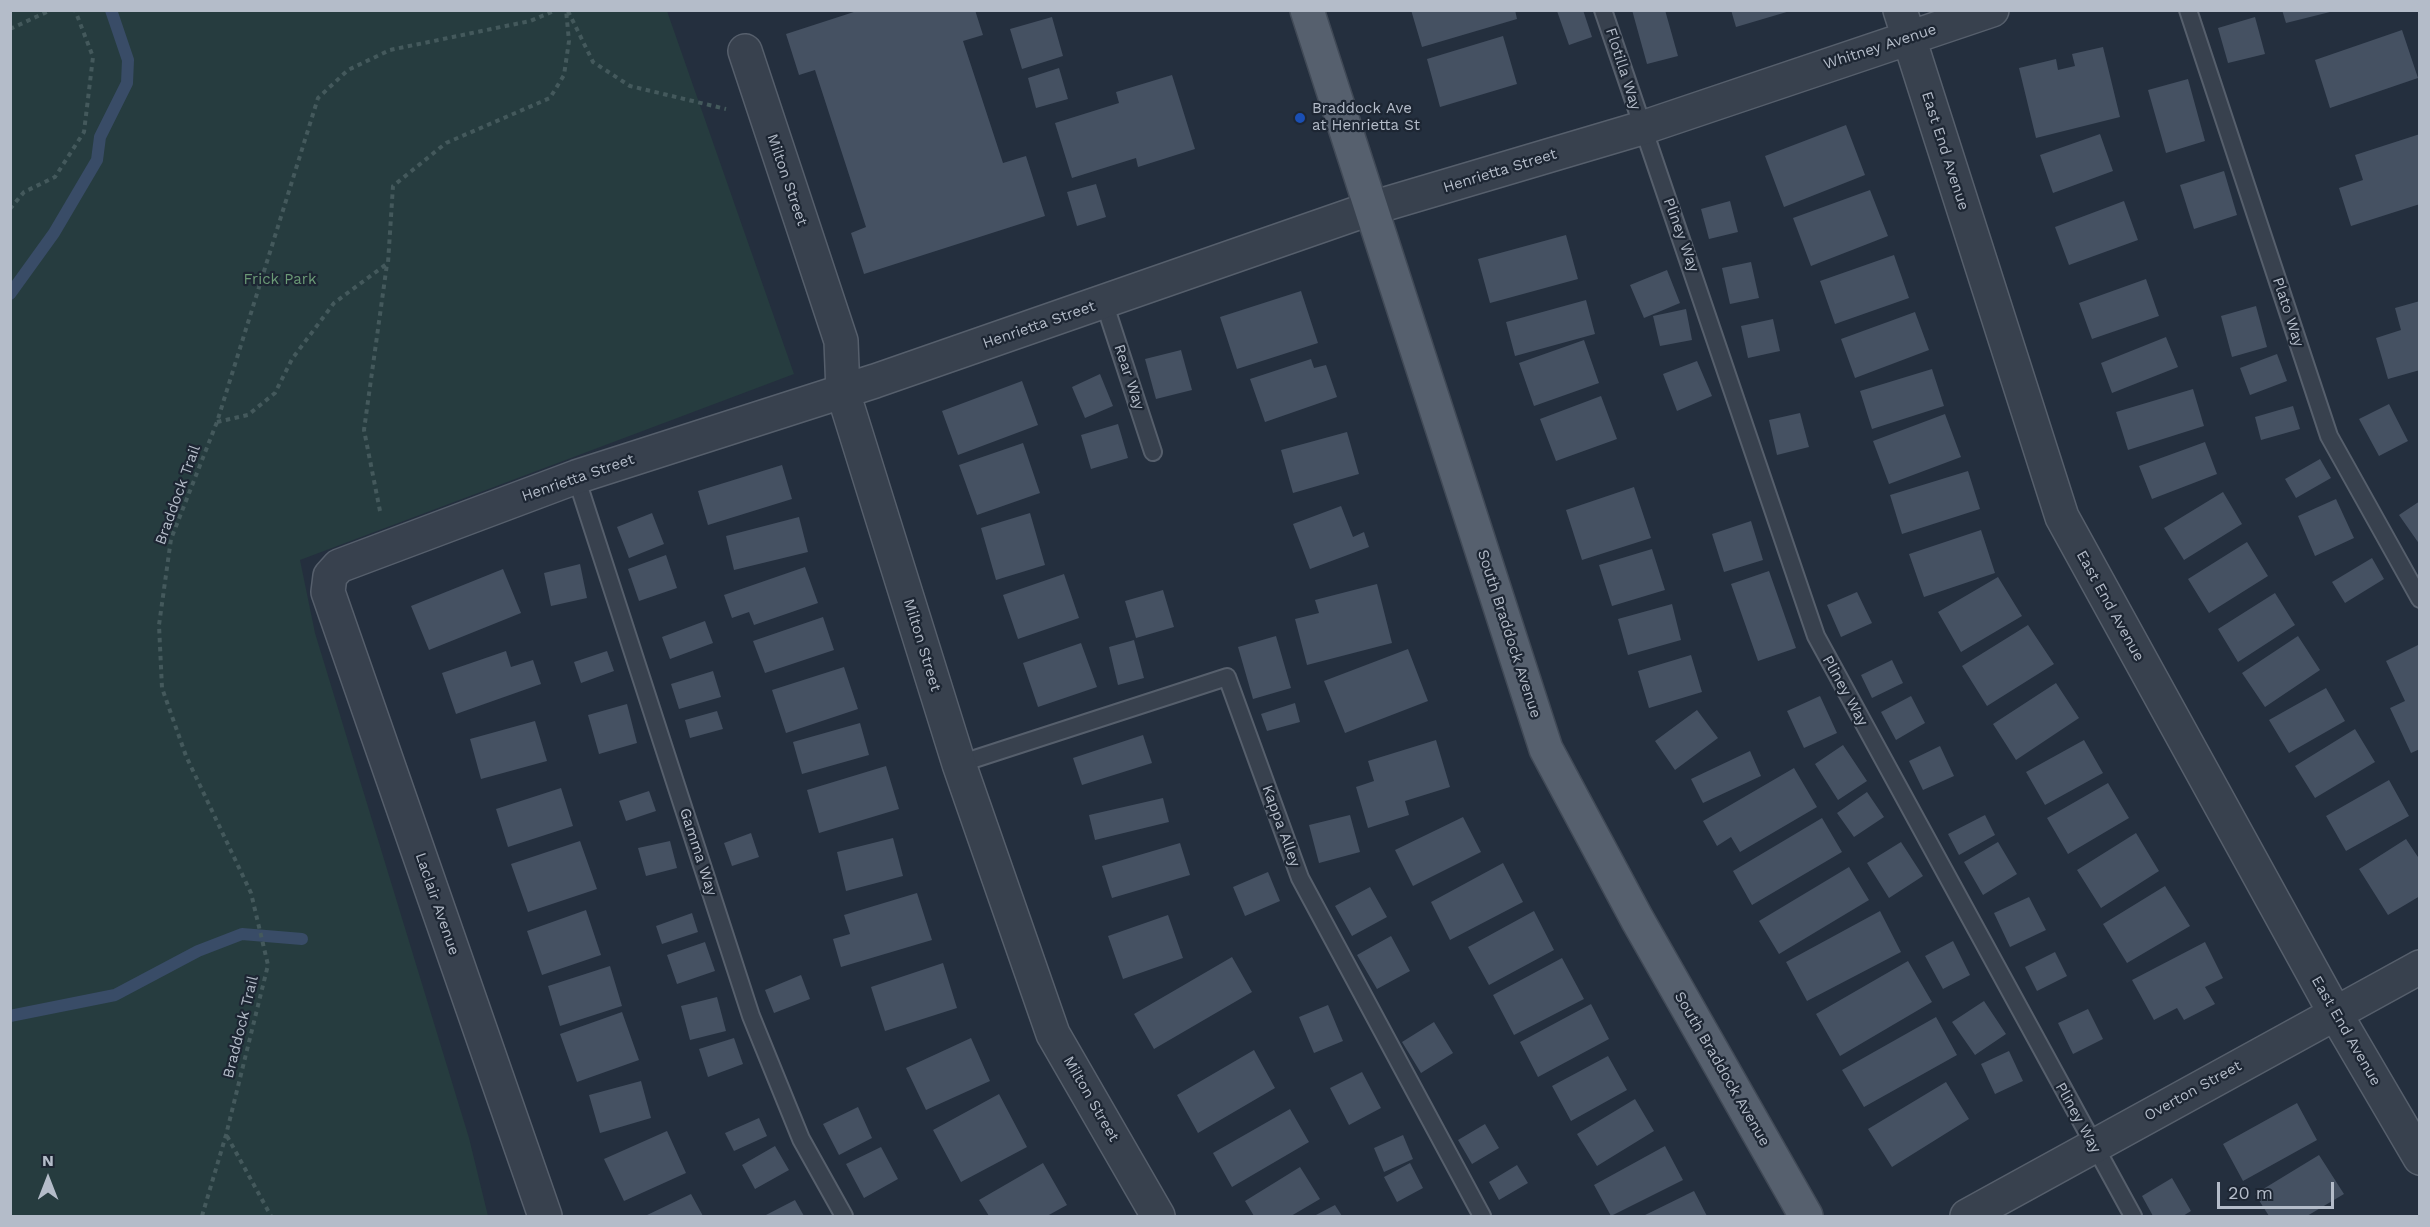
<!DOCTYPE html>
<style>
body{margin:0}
#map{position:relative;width:2430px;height:1227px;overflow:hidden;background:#242f3e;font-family:"Work Sans",sans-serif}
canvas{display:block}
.frame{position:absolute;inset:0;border:12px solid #b4bcc9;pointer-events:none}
.north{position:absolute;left:18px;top:1149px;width:60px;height:60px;-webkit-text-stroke:4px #1d2633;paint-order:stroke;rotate:0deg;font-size:16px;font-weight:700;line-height:24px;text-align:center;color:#b4bcc9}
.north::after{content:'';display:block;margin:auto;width:21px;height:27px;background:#b4bcc9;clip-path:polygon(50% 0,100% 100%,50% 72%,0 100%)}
.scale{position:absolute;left:2217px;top:1182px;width:117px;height:27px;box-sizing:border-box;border:3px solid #b4bcc9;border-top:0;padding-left:8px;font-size:18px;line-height:21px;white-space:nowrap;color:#b4bcc9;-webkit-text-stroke:4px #1d2633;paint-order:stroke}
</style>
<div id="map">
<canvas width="2430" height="1227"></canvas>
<div class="frame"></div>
<div class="north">N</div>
<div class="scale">20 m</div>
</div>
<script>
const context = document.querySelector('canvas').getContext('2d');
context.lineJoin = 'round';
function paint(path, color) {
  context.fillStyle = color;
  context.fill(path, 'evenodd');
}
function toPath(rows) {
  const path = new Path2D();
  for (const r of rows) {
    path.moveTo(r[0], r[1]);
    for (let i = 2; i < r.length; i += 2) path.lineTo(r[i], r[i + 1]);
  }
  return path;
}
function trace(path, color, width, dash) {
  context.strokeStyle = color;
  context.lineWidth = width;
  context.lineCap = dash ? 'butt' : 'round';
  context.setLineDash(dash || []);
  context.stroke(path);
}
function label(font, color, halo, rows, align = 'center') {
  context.font = font + ' "Work Sans",sans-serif';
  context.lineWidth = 4.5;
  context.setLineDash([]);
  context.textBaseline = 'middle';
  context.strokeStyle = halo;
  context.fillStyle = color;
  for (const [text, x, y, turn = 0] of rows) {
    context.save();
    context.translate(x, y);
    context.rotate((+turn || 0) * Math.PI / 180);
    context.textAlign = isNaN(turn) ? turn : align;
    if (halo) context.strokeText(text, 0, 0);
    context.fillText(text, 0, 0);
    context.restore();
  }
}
paint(toPath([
 [11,10,667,11,794,374,300,560,315,633,469,1138,488,1216,11,1216]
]), '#263c3f');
trace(toPath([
 [10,294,54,233,97,160,100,137,127,83,128,60,111,10],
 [10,1016,115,995,198,951,242,934,302,939]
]), '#394c67', 12);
paint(toPath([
 [860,10,975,10,983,35,963,41,1003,163,1026,156,1045,216,864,274,851,233,866,227,815,70,799,75,786,34],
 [1411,10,1515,10,1517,19,1422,47],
 [1583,10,1592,37,1569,45,1557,11],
 [1632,10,1665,10,1678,56,1647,64],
 [1731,10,1790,10,1790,11,1736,27],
 [2282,10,2334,10,2334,11,2286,23],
 [1052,17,1063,56,1022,69,1010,29],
 [2255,17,2265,54,2228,63,2218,28],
 [2402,30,2418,78,2330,108,2315,60],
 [1503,36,1517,84,1440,107,1427,59],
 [2103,47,2120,117,2036,138,2019,68,2056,59,2058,70,2075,66,2072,54],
 [1059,68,1068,99,1036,108,1028,78],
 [1172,75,1195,149,1138,167,1136,158,1072,178,1055,123,1119,103,1116,92],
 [2188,79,2205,141,2166,153,2148,90],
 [1846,125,1865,175,1784,207,1765,156],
 [2100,134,2113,171,2053,193,2040,155],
 [2420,134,2420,204,2351,226,2339,188,2363,180,2355,155],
 [2224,171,2237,215,2194,229,2180,185],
 [1096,184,1106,217,1077,226,1067,192],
 [1870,190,1888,236,1811,266,1793,218],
 [1730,201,1738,232,1709,239,1701,209],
 [2124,201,2138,240,2069,265,2055,227],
 [1566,235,1578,279,1490,303,1478,259],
 [1894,255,1909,298,1835,324,1820,281],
 [1751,262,1759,298,1730,304,1722,268],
 [1667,270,1680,303,1644,318,1630,285],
 [2146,279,2159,316,2092,339,2079,303],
 [1301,291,1318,343,1237,369,1220,317],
 [1586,300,1595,334,1515,356,1506,322],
 [2420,301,2420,370,2388,379,2376,338,2401,330,2395,308],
 [2256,306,2267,347,2232,357,2221,316],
 [1686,309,1692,340,1660,346,1653,316],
 [1915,312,1929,350,1855,378,1841,339],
 [1773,319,1780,351,1748,358,1741,326],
 [2166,337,2178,367,2112,393,2101,363],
 [1584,340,1599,383,1534,406,1519,363],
 [1181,350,1192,390,1156,399,1145,359],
 [2277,354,2287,381,2250,395,2240,368],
 [1311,359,1314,368,1326,365,1337,397,1265,422,1250,379],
 [1697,361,1712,396,1677,411,1663,374],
 [1932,369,1944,406,1872,429,1860,391],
 [1100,374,1113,406,1085,418,1072,387],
 [1022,381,1038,425,958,455,942,411],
 [2193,389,2204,426,2128,450,2116,412],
 [1601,396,1617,439,1556,461,1540,419],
 [2389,404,2408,441,2379,456,2359,419],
 [2293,406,2300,429,2261,440,2255,417],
 [1800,413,1809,447,1777,455,1769,420],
 [1945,414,1961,457,1889,484,1873,441],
 [1118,424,1128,458,1091,469,1081,435],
 [1347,432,1359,474,1293,493,1281,450],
 [2205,442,2217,474,2152,499,2139,466],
 [1023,443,1040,493,977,515,959,465],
 [2320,459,2331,478,2296,498,2285,479],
 [782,465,792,499,708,525,698,491],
 [1968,471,1980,509,1902,534,1890,495],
 [1634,487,1651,538,1582,560,1566,510],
 [2223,492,2242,524,2184,560,2164,528],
 [2336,499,2354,538,2315,556,2298,516],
 [2420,501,2420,545,2399,515],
 [1341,506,1353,537,1364,532,1369,547,1310,569,1293,524],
 [652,513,664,544,629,558,617,527],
 [1030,513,1045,565,996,580,981,528],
 [799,517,808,552,734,570,726,536],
 [1751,521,1763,560,1724,572,1712,534],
 [1981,530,1995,573,1924,597,1909,554],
 [2247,542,2268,576,2209,613,2188,579],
 [1652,549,1665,590,1612,606,1599,565],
 [666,555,677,588,639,601,628,569],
 [2372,558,2384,579,2345,603,2332,582],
 [580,564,587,598,551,606,544,573],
 [805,567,818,603,754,625,749,612,732,618,724,595],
 [503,569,521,613,429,650,411,606],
 [1769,571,1796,648,1758,661,1731,584],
 [1064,574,1079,618,1018,639,1003,595],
 [1998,577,2022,616,1961,652,1938,612],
 [1377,584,1392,643,1307,665,1295,619,1319,613,1315,600],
 [1163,590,1174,627,1136,638,1125,601],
 [1857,592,1872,623,1841,637,1827,605],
 [2275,593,2295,625,2238,662,2218,629],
 [1672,604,1681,640,1628,655,1618,619],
 [823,617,834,650,765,673,753,641],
 [705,621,713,643,670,659,662,637],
 [2028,625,2054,664,1987,706,1962,666],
 [1276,636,1291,688,1253,699,1238,647],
 [2298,636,2320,670,2265,707,2242,673],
 [1134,640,1144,678,1118,685,1109,647],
 [1081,643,1097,687,1038,707,1023,663],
 [2418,645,2420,749,2411,753,2390,708,2405,701,2386,661],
 [1408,649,1428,701,1345,733,1324,681],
 [506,651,511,667,533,660,541,684,456,714,442,673],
 [607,651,614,671,581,683,574,662],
 [1691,655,1702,692,1649,708,1638,671],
 [1892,660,1903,683,1872,698,1861,675],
 [844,667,858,709,786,733,772,690],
 [713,671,721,697,679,709,671,684],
 [2056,683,2079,718,2016,760,1993,724],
 [2326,688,2345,721,2289,753,2269,720],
 [1820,696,1837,733,1804,748,1787,711],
 [1911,696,1925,723,1896,740,1881,712],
 [1295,703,1300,722,1267,731,1261,714],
 [627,704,637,743,599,754,588,715],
 [1697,710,1718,738,1675,770,1655,741],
 [717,711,723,729,690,738,685,720],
 [535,721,547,761,481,779,470,739],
 [860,723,869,755,802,774,793,742],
 [2355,729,2375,762,2315,798,2295,766],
 [1143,735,1152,763,1082,785,1073,758],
 [1436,740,1450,787,1405,801,1409,815,1368,828,1356,787,1374,781,1368,761],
 [2084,740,2103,773,2045,805,2026,772],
 [1843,745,1867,781,1838,800,1815,764],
 [1940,746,1954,776,1923,790,1909,761],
 [1750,751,1761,776,1703,803,1691,779],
 [886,766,899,809,819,833,807,790],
 [1794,768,1817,807,1740,852,1731,837,1717,846,1703,821],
 [2389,780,2409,816,2346,851,2326,816],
 [2108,783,2129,818,2068,854,2047,818],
 [561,788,573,826,508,847,496,809],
 [649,791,656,811,626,821,619,801],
 [1867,792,1884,817,1854,837,1837,813],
 [1163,798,1169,822,1095,840,1089,815],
 [1350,815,1360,852,1319,863,1309,825],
 [1985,815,1995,835,1959,855,1948,834],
 [1463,817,1481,852,1413,886,1395,850],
 [1822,818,1842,852,1752,905,1733,871],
 [751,833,759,857,732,866,724,843],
 [2136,833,2159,871,2101,908,2077,870],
 [893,838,903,876,846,891,837,852],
 [2406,839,2420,860,2420,896,2388,915,2359,869],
 [580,841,597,889,528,912,511,864],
 [670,841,677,868,646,876,638,848],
 [1901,842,1923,876,1889,898,1867,863],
 [1998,842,2017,874,1983,895,1964,862],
 [1180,843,1190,875,1112,898,1102,866],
 [1503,863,1523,902,1450,940,1431,902],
 [1849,867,1869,900,1779,954,1759,921],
 [1268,872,1280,901,1245,916,1233,887],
 [2165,886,2190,926,2127,963,2103,924],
 [1370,887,1387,917,1352,936,1335,906],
 [917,893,932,940,841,967,833,939,850,934,844,915],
 [2029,897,2046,930,2010,947,1994,913],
 [586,910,601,955,542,975,527,931],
 [1534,911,1554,950,1489,985,1468,947],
 [1880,911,1901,952,1807,1001,1786,962],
 [692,913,698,932,662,944,656,926],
 [1168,915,1183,958,1123,979,1108,936],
 [1391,936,1410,971,1377,989,1357,955],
 [1953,941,1970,975,1943,989,1925,956],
 [705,942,715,971,677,984,667,955],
 [2205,942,2223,978,2205,987,2215,1004,2184,1020,2177,1008,2154,1020,2132,980],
 [2055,952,2067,976,2037,991,2025,967],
 [1232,957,1252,992,1154,1049,1134,1014],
 [1562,958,1584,999,1514,1035,1493,995],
 [1908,961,1932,1002,1840,1056,1816,1014],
 [943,963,957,1008,885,1031,871,987],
 [610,966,622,1006,560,1026,548,986],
 [801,975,810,999,774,1013,765,990],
 [717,997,726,1031,690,1040,681,1006],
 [1984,1001,2006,1034,1975,1055,1952,1022],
 [1591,1004,1609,1039,1538,1077,1520,1042],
 [1328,1005,1343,1041,1314,1053,1299,1017],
 [2088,1009,2103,1039,2073,1054,2058,1023],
 [622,1012,639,1060,577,1082,560,1034],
 [1936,1017,1957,1055,1864,1107,1842,1070],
 [1434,1022,1453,1053,1421,1073,1402,1042],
 [734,1038,743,1064,708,1077,699,1049],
 [971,1038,990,1081,926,1110,906,1068],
 [1254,1050,1275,1088,1198,1133,1177,1095],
 [2009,1051,2023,1081,1995,1094,1981,1064],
 [1608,1056,1627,1090,1571,1121,1552,1086],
 [1362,1072,1381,1108,1349,1125,1330,1088],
 [641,1081,651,1118,600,1133,589,1095],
 [1946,1082,1969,1119,1892,1167,1868,1129],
 [999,1094,1027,1147,961,1182,933,1130],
 [1635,1099,1654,1131,1597,1166,1577,1134],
 [2297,1103,2317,1140,2243,1181,2223,1144],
 [858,1107,872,1138,839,1155,823,1124],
 [1290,1109,1309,1142,1232,1187,1213,1153],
 [759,1118,767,1136,734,1151,725,1133],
 [1485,1124,1499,1148,1472,1164,1458,1140],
 [667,1131,686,1173,624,1201,604,1159],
 [1403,1135,1413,1159,1384,1172,1374,1148],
 [775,1146,789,1170,755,1189,742,1165],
 [1665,1146,1683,1180,1611,1216,1594,1185],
 [881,1147,898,1179,864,1198,846,1164],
 [2319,1155,2344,1194,2307,1216,2269,1216,2255,1194],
 [1043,1163,1067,1205,1047,1216,989,1216,979,1200],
 [1410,1163,1423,1188,1397,1202,1384,1177],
 [1517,1165,1528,1183,1499,1200,1489,1182],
 [1300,1167,1320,1199,1291,1216,1254,1216,1245,1201],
 [2172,1178,2191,1211,2183,1216,2153,1216,2142,1196],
 [1694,1191,1707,1216,1643,1216],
 [691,1194,703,1216,645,1216],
 [795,1200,804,1216,764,1216],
 [1335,1205,1342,1216,1314,1216]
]), '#455162');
const service = toPath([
 [1603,10,1816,636,2133,1216],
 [2188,10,2329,436,2420,599],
 [1104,302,1153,452],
 [576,477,751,1016,801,1139,844,1216],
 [959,764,1227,677,1300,878,1482,1216]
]);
const minor = toPath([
 [1900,10,2062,517,2335,1013,2420,1158],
 [745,51,841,341,843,392,959,764,1053,1034,1158,1216],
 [545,1216,328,592,330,576,339,566,576,477,875,381,1372,208,1642,128,1992,10],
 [1967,1216,2420,967]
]);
const primary = toPath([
 [1307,10,1546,749,1637,919,1806,1216]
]);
trace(service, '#565f6c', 20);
trace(minor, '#565f6c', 36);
trace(primary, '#414a57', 36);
trace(toPath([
 [568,11,593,62,630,86,726,109],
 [10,29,51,10],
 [10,209,24,192,55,177,84,132,93,57,75,10],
 [217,422,248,415,275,393,292,359,334,303,388,263,393,186,446,143,550,98,564,75,569,41,566,10],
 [380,511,364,430,387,264],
 [227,1136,271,1216],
 [202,1216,226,1135,268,965,251,893,186,756,162,688,159,625,171,539,217,422,318,98,348,70,390,50,530,21,556,10]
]), '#44595c', 4, [4.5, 4.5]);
trace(service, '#38414e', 16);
trace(minor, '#38414e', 33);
trace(primary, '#56606e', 33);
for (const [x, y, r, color] of [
 [1300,118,6,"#1a4fb4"]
]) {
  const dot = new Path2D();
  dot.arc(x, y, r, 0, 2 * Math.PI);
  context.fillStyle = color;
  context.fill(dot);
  trace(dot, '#1d2633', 2);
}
label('15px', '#b4bcc9', '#1d2633', [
 ["Whitney Avenue",1880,47,-18],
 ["Flotilla Way",1623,69,72],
 ["East End Avenue",1945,151,72],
 ["Henrietta Street",1500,171,-17],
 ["Milton Street",787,180,71],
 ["Pliney Way",1681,235,70],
 ["Plato Way",2288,312,72],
 ["Henrietta Street",1039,325,-19],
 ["Rear Way",1129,377,72],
 ["Henrietta Street",578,478,-19],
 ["Braddock Trail",178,495,-70],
 ["East End Avenue",2110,606,61],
 ["South Braddock Avenue",1509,634,72],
 ["Milton Street",922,645,73],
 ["Pliney Way",1845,691,61],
 ["Kappa Alley",1281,826,70],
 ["Gamma Way",698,852,72],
 ["Laclair Avenue",437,904,71],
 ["Braddock Trail",241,1027,-76],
 ["East End Avenue",2346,1031,60],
 ["South Braddock Avenue",1722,1069,60],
 ["Overton Street",2193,1091,-29],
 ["Milton Street",1091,1099,60],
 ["Pliney Way",2078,1118,61]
]);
label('15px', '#b4bcc9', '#1d2633', [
 ["Braddock Ave",1312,109],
 ["at Henrietta St",1312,126]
], 'left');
label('15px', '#6b9a76', '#1d2633', [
 ["Frick Park",280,280]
]);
</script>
